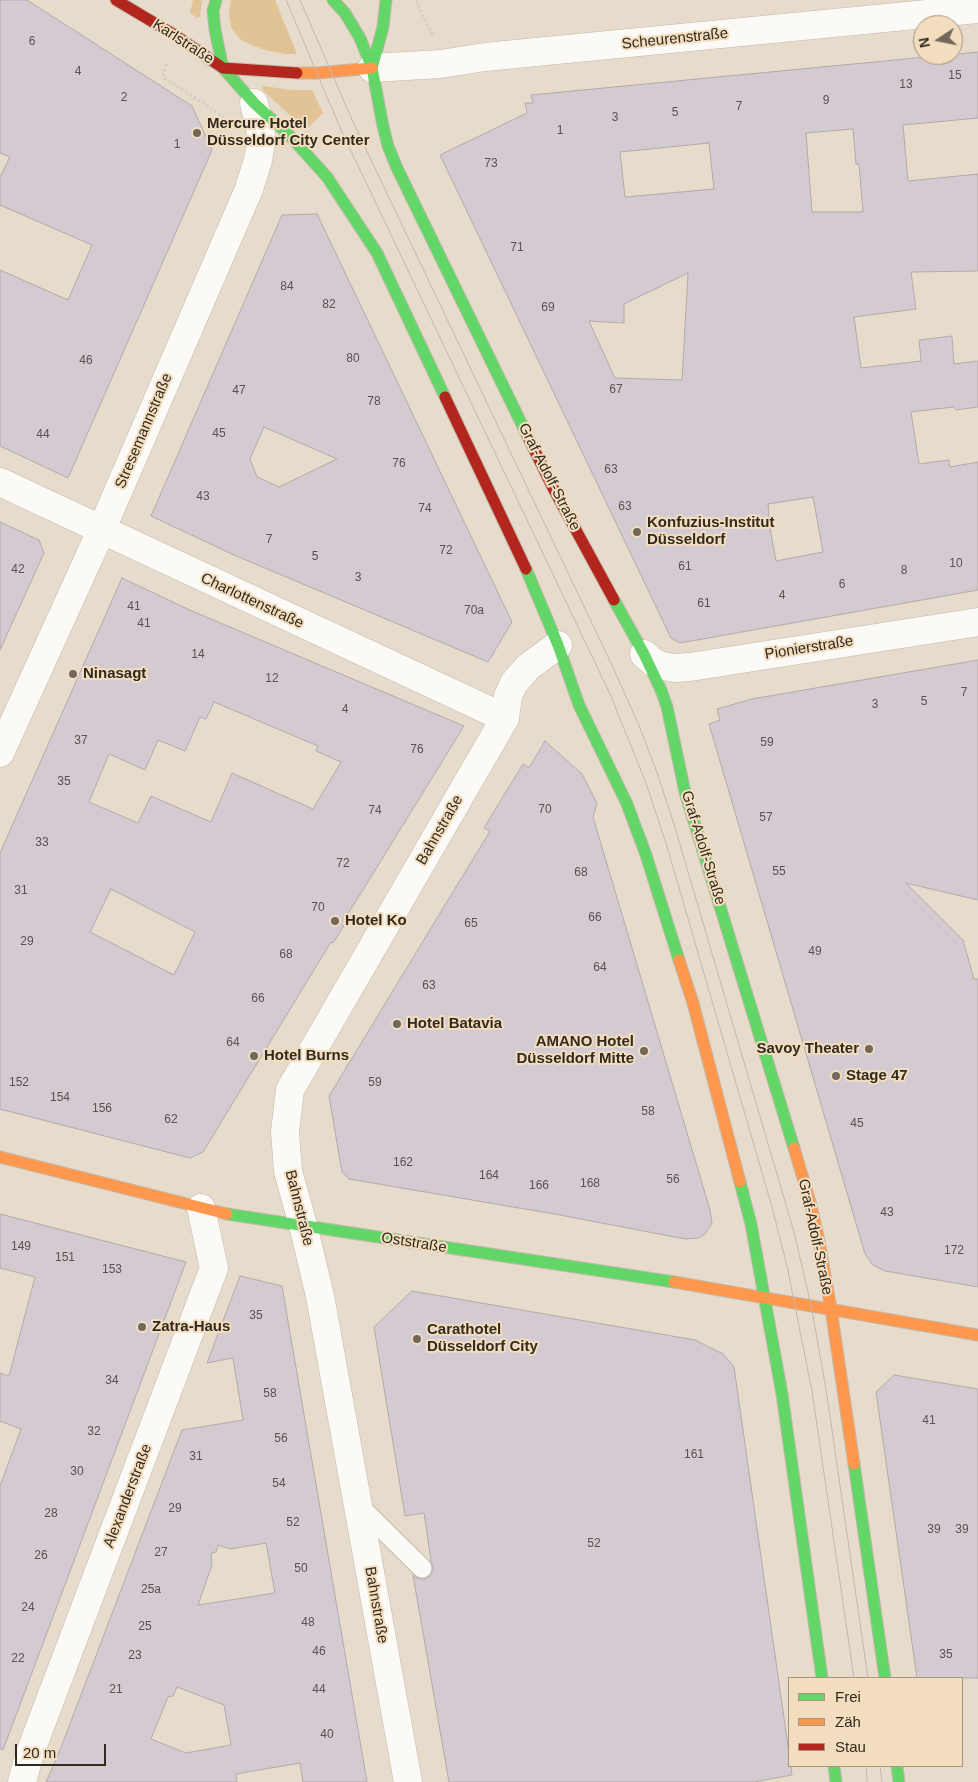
<!DOCTYPE html>
<meta charset="utf-8">
<style>
body{margin:0}
#map{position:relative;width:978px;height:1782px;overflow:hidden;background:#e7dbcb;font-family:Helvetica,sans-serif}
canvas{display:block}
.legend{position:absolute;left:788px;top:1677px;width:175px;height:90px;box-sizing:border-box;background:#f3ddbf;border:1px solid #a6957f;margin:0;padding:6px 9px;list-style:none;font-size:15px;color:#322a1f}
.legend li{display:flex;align-items:center;gap:10px;height:25px}
.legend b{width:25px;border:1px solid #a6957f}
.north{position:absolute;left:913px;top:15px;width:50px;height:50px;box-sizing:border-box;background:#f3ddbf;border:1px solid #a6957f;border-radius:50%;rotate:259deg;font-size:14px;font-weight:700;line-height:20px;text-align:center;color:#322a1f}
.north::after{content:'';display:block;margin:auto;width:18px;height:22px;background:#71685b;clip-path:polygon(50% 0,100% 100%,50% 72%,0 100%)}
.scale{position:absolute;left:15px;top:1744px;width:91px;height:22px;box-sizing:border-box;border:2px solid #322a1f;border-top:0;padding-left:6px;font-size:15px;line-height:18px;white-space:nowrap;color:#322a1f;-webkit-text-stroke:4px #f3ddbf;paint-order:stroke}
</style>
<div id="map">
<canvas width="978" height="1782"></canvas>
<ul class="legend">
<li><b style="height:6px;background:#63d668"></b>Frei</li>
<li><b style="height:6px;background:#ff974d"></b>Zäh</li>
<li><b style="height:6px;background:#b3261e"></b>Stau</li>
</ul>
<div class="north">N</div>
<div class="scale">20 m</div>
</div>
<script>
const context = document.querySelector('canvas').getContext('2d');
context.lineJoin = 'round';
function paint(path, color) {
  context.fillStyle = color;
  context.fill(path, 'evenodd');
}
function toPath(rows) {
  const path = new Path2D();
  for (const r of rows) {
    path.moveTo(r[0], r[1]);
    for (let i = 2; i < r.length; i += 2) path.lineTo(r[i], r[i + 1]);
  }
  return path;
}
function trace(path, color, width, dash) {
  context.strokeStyle = color;
  context.lineWidth = width;
  context.lineCap = dash ? 'butt' : 'round';
  context.setLineDash(dash || []);
  context.stroke(path);
}
function label(font, color, halo, rows, align = 'center') {
  context.font = font + ' Helvetica,sans-serif';
  context.lineWidth = 4;
  context.setLineDash([]);
  context.textBaseline = 'middle';
  context.strokeStyle = halo;
  context.fillStyle = color;
  for (const [text, x, y, turn = 0] of rows) {
    context.save();
    context.translate(x, y);
    context.rotate((+turn || 0) * Math.PI / 180);
    context.textAlign = isNaN(turn) ? turn : align;
    if (halo) context.strokeText(text, 0, 0);
    context.fillText(text, 0, 0);
    context.restore();
  }
}
paint(toPath([
 [193,0,202,0,200,17,197,18,190,13],
 [231,0,275,0,297,54,285,54,265,50,242,41,232,29,230,22,229,15],
 [263,86,291,90,312,90,323,113,305,130,262,89]
]), '#e2c396');
const building = toPath([
 [0,0,27,0,192,106,212,150,68,478,0,446,0,270,68,300,92,245,0,205,0,177,10,157,0,153,0,0],
 [978,52,978,118,903,125,908,181,978,174,978,271,911,272,916,309,854,317,861,368,921,361,919,340,952,336,954,364,978,361,978,407,956,410,953,407,911,412,919,464,949,460,950,467,978,462,978,590,680,643,671,638,440,155,527,113,525,103,533,103,531,95,978,52],
 [853,129,856,164,859,164,863,212,812,212,806,133,853,129],
 [709,143,714,189,625,197,620,152,709,143],
 [688,273,682,380,615,378,589,321,624,323,624,304,688,273],
 [813,497,823,552,776,561,770,528,768,504,813,497],
 [317,214,512,622,488,662,234,555,151,516,282,215,317,214],
 [264,427,337,459,279,487,257,477,250,459,264,427],
 [0,522,39,540,44,553,0,650,0,522],
 [122,578,192,611,464,726,348,914,350,916,333,943,331,942,203,1152,190,1158,0,1109,0,853,122,578],
 [214,702,318,746,316,751,341,762,313,809,232,773,211,822,151,796,138,823,89,802,109,754,145,770,158,740,185,751,200,717,206,719,214,702],
 [111,889,195,932,174,975,90,932,111,889],
 [978,660,978,900,906,883,963,940,974,979,978,979,978,1287,885,1271,873,1265,865,1254,709,724,720,720,717,709,752,699,978,660],
 [545,741,582,774,597,803,593,817,710,1210,712,1223,709,1228,705,1234,699,1238,685,1239,560,1215,349,1179,342,1172,329,1096,490,831,484,828,523,764,529,768,545,741],
 [0,1214,186,1262,3,1750,0,1749,0,1486,21,1429,0,1421,0,1373,9,1376,35,1277,0,1268,0,1214],
 [240,1276,282,1286,367,1782,303,1782,300,1763,236,1774,237,1782,46,1782,60,1750,182,1430,243,1420,233,1358,207,1363,240,1276],
 [266,1543,275,1593,198,1605,212,1565,211,1553,216,1552,218,1545,230,1549,266,1543],
 [177,1687,224,1705,231,1745,186,1753,151,1739,168,1697,173,1696,177,1687],
 [412,1291,695,1340,723,1354,734,1367,789,1753,789,1766,791,1766,792,1775,754,1782,449,1782,413,1575,419,1579,425,1579,430,1576,433,1570,433,1565,431,1561,424,1513,405,1516,374,1327,412,1291],
 [894,1375,978,1389,978,1678,917,1678,876,1392,894,1375]
]);
paint(building, '#d3cad2');
trace(building, '#b2abaa', 1);
const lane = toPath([
 [358,1505,422,1568]
]);
const street = toPath([
 [372,68,441,64,485,57,978,9],
 [0,482,505,718],
 [644,654,653,662,662,666,675,668,690,667,978,622],
 [0,753,101,531,249,189,258,160,262,138,254,103],
 [22,1782,30,1753,214,1268,201,1208],
 [408,1782,320,1296,303,1225,288,1171,285,1132,290,1090,505,718,508,696,514,683,528,667,558,645]
]);
const fast = toPath([
 [216,0,213,11,215,30,223,68,254,103,291,137,327,177,377,253,445,397],
 [333,0,345,13,360,38,372,68,383,126,388,146,397,168,528,437],
 [372,68,383,27,386,0],
 [526,569,558,645,579,705,627,804,646,855,679,960],
 [614,600,644,654,661,690,667,707,685,792,794,1148],
 [740,1182,751,1224,782,1394,822,1678],
 [227,1214,674,1282],
 [854,1464,885,1678],
 [834,1766,836,1782],
 [897,1766,899,1782]
]);
const slow = toPath([
 [297,73,317,73,372,68],
 [679,960,693,1003,740,1182],
 [794,1148,810,1202,818,1236,831,1309,854,1464],
 [0,1157,227,1214],
 [674,1282,978,1335]
]);
const jam = toPath([
 [116,0,173,34,223,68,297,73],
 [445,397,526,569],
 [528,437,553,488,614,600]
]);
trace(lane, '#c2b9ac', 21);
trace(street, '#c2b9ac', 29);
trace(fast, '#c2b9ac', 13);
trace(slow, '#c2b9ac', 13);
trace(jam, '#c2b9ac', 13);
trace(toPath([
 [416,1,433,36],
 [166,64,163,77,224,117]
]), '#d3cfca', 3, [2.5, 2.5]);
trace(lane, '#fbfaf7', 19);
trace(street, '#fbfaf7', 28);
trace(fast, '#63d668', 11);
trace(slow, '#ff974d', 11);
trace(jam, '#b3261e', 11);
trace(toPath([
 [286,0,341,130,610,694,646,783,666,843,772,1207,787,1266,812,1391,854,1678],
 [300,0,353,122,610,661,638,723,658,775,676,831,794,1232,811,1305,826,1389,868,1678],
 [866,1766,867,1782],
 [880,1766,882,1782]
]), '#bcbab6', 1);
for (const [x, y, r, color] of [
 [197,133,5,"#71685b"],
 [637,532,5,"#71685b"],
 [73,674,5,"#71685b"],
 [335,921,5,"#71685b"],
 [397,1024,5,"#71685b"],
 [869,1049,5,"#71685b"],
 [644,1051,5,"#71685b"],
 [254,1056,5,"#71685b"],
 [836,1076,5,"#71685b"],
 [142,1327,5,"#71685b"],
 [417,1339,5,"#71685b"]
]) {
  const dot = new Path2D();
  dot.arc(x, y, r, 0, 2 * Math.PI);
  context.fillStyle = color;
  context.fill(dot);
  trace(dot, '#f3ddbf', 2);
}
label('12px', '#5a524c', null, [
 ["6",32,42],
 ["4",78,72],
 ["15",955,76],
 ["13",906,85],
 ["2",124,98],
 ["9",826,101],
 ["7",739,107],
 ["5",675,113],
 ["3",615,118],
 ["1",560,131],
 ["1",177,145],
 ["73",491,164],
 ["71",517,248],
 ["84",287,287],
 ["82",329,305],
 ["69",548,308],
 ["80",353,359],
 ["46",86,361],
 ["67",616,390],
 ["47",239,391],
 ["78",374,402],
 ["45",219,434],
 ["44",43,435],
 ["76",399,464],
 ["63",611,470],
 ["43",203,497],
 ["63",625,507],
 ["74",425,509],
 ["7",269,540],
 ["72",446,551],
 ["5",315,557],
 ["10",956,564],
 ["61",685,567],
 ["42",18,570],
 ["8",904,571],
 ["3",358,578],
 ["6",842,585],
 ["4",782,596],
 ["61",704,604],
 ["41",134,607],
 ["70a",474,611],
 ["41",144,624],
 ["14",198,655],
 ["12",272,679],
 ["7",964,693],
 ["5",924,702],
 ["3",875,705],
 ["4",345,710],
 ["37",81,741],
 ["59",767,743],
 ["76",417,750],
 ["35",64,782],
 ["70",545,810],
 ["74",375,811],
 ["57",766,818],
 ["33",42,843],
 ["72",343,864],
 ["55",779,872],
 ["68",581,873],
 ["31",21,891],
 ["70",318,908],
 ["66",595,918],
 ["65",471,924],
 ["29",27,942],
 ["49",815,952],
 ["68",286,955],
 ["64",600,968],
 ["63",429,986],
 ["66",258,999],
 ["64",233,1043],
 ["152",19,1083],
 ["59",375,1083],
 ["154",60,1098],
 ["156",102,1109],
 ["58",648,1112],
 ["62",171,1120],
 ["45",857,1124],
 ["162",403,1163],
 ["164",489,1176],
 ["56",673,1180],
 ["168",590,1184],
 ["166",539,1186],
 ["43",887,1213],
 ["149",21,1247],
 ["172",954,1251],
 ["151",65,1258],
 ["153",112,1270],
 ["35",256,1316],
 ["34",112,1381],
 ["58",270,1394],
 ["41",929,1421],
 ["32",94,1432],
 ["56",281,1439],
 ["161",694,1455],
 ["31",196,1457],
 ["30",77,1472],
 ["54",279,1484],
 ["29",175,1509],
 ["28",51,1514],
 ["52",293,1523],
 ["39",934,1530],
 ["39",962,1530],
 ["52",594,1544],
 ["27",161,1553],
 ["26",41,1556],
 ["50",301,1569],
 ["25a",151,1590],
 ["24",28,1608],
 ["48",308,1623],
 ["25",145,1627],
 ["46",319,1652],
 ["35",946,1655],
 ["23",135,1656],
 ["22",18,1659],
 ["21",116,1690],
 ["44",319,1690],
 ["40",327,1735]
]);
label('15px', '#322a1f', '#f3ddbf', [
 ["Scheurenstraße",675,39,-6],
 ["Karlstraße",183,42,33],
 ["Stresemannstraße",144,431,-67],
 ["Graf-Adolf-Straße",549,477,63],
 ["Charlottenstraße",252,601,25],
 ["Pionierstraße",809,648,-9],
 ["Bahnstraße",440,830,-60],
 ["Graf-Adolf-Straße",703,848,73],
 ["Bahnstraße",299,1208,76],
 ["Graf-Adolf-Straße",815,1237,78],
 ["Oststraße",414,1243,9],
 ["Alexanderstraße",128,1496,-69],
 ["Bahnstraße",376,1605,80]
]);
label('bold 15px', '#322a1f', '#f3ddbf', [
 ["Mercure Hotel",207,124],
 ["Düsseldorf City Center",207,141],
 ["Konfuzius-Institut",647,523],
 ["Düsseldorf",647,540],
 ["Ninasagt",83,674],
 ["Hotel Ko",345,921],
 ["Hotel Batavia",407,1024],
 ["AMANO Hotel",634,1042,"right"],
 ["Düsseldorf Mitte",634,1059,"right"],
 ["Savoy Theater",859,1049,"right"],
 ["Hotel Burns",264,1056],
 ["Stage 47",846,1076],
 ["Zatra-Haus",152,1327],
 ["Carathotel",427,1330],
 ["Düsseldorf City",427,1347]
], 'left');
</script>
